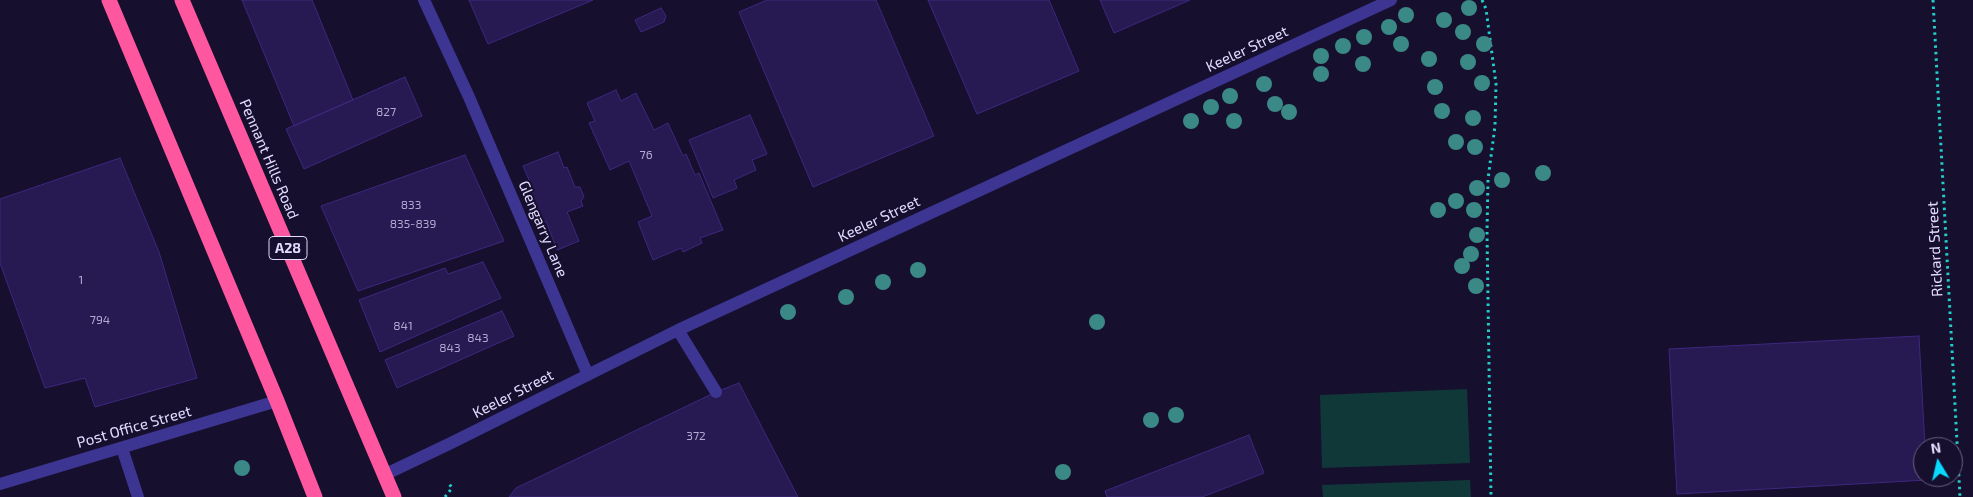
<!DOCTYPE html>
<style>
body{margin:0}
#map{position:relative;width:1973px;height:497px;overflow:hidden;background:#160f2e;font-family:"Exo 2",sans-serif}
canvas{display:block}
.north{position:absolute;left:1913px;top:437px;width:50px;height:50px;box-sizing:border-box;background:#160f2e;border:1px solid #686182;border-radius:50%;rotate:351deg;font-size:14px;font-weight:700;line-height:20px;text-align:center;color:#e2dcff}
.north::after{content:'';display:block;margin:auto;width:18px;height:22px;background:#08daff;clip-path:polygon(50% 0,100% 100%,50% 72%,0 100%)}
</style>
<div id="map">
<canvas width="1973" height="497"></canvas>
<div class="north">N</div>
</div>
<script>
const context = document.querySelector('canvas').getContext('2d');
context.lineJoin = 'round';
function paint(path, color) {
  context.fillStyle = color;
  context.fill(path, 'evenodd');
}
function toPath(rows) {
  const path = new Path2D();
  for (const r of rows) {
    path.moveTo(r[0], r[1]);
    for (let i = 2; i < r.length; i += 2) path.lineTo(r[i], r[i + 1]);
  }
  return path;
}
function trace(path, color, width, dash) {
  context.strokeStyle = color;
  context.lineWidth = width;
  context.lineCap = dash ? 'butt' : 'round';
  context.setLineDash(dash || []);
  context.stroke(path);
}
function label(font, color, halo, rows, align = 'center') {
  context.font = font + ' "Exo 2",sans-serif';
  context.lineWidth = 4;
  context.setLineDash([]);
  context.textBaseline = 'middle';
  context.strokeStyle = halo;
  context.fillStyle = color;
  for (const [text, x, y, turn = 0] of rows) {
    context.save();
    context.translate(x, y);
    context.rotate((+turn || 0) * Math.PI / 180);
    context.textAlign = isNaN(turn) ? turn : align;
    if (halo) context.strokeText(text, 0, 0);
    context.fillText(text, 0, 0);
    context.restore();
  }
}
paint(toPath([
 [1467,389,1470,463,1322,468,1320,395],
 [1470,480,1471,497,1323,497,1322,485]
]), '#113839');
const building = toPath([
 [242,0,312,0,353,100,294,126,242,0],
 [469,0,593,0,488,44,469,0],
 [767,0,876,0,934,136,813,187,739,12,767,0],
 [928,0,1049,0,1079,71,977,114,928,0],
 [1100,0,1190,0,1114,33,1100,0],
 [661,8,666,16,664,22,641,32,635,20,661,8],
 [405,77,422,116,304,169,286,129,405,77],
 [616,90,621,101,636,93,654,130,668,123,683,156,686,154,695,175,699,173,723,230,700,238,702,243,683,252,681,248,653,260,638,222,652,216,629,161,610,170,589,123,595,121,587,103,616,90],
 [750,115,767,154,752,160,756,170,734,180,737,188,713,198,689,140,750,115],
 [558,152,564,168,567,167,575,187,580,187,584,197,581,201,583,206,567,212,579,241,557,250,546,221,542,223,526,184,530,182,523,166,558,152],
 [465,155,504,241,358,291,321,206,465,155],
 [120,158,159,252,197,378,95,407,85,378,45,388,0,263,0,199,120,158],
 [483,262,501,298,380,352,359,300,445,268,448,274,483,262],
 [502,311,514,336,397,388,385,360,502,311],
 [1919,336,1925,447,1923,447,1923,477,1927,477,1927,480,1677,494,1669,349,1919,336],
 [739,383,798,497,509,497,516,488,716,392,739,383],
 [1249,435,1264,473,1202,497,1107,497,1105,491,1249,435]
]);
paint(building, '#271951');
trace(building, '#3e2880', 1);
trace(toPath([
 [1482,0,1486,9,1496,84,1495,126,1488,179,1487,233,1491,497],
 [1933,0,1960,497],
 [445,497,452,488,448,482]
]), '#24ccca', 3, [2.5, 4]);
trace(toPath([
 [424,0,469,97,588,375],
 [678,330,716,392],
 [122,448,138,497],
 [384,475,451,443,678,330,1391,0],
 [0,484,277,401]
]), '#3d3592', 12);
trace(toPath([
 [109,0,277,401,315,497],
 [182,0,394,497]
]), '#ff579f', 15);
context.fillStyle = '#3b8987';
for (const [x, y] of [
 [1469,8],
 [1406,15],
 [1444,20],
 [1389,27],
 [1463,32],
 [1364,37],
 [1401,44],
 [1484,44],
 [1343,46],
 [1321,56],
 [1429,59],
 [1468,62],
 [1363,64],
 [1321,74],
 [1482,83],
 [1264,84],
 [1435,87],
 [1230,96],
 [1275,104],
 [1211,107],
 [1442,111],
 [1289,112],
 [1473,118],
 [1191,121],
 [1234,121],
 [1456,142],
 [1475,147],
 [1543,173],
 [1502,180],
 [1477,188],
 [1456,201],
 [1438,210],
 [1474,210],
 [1477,235],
 [1471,254],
 [1462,266],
 [918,270],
 [883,282],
 [1476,286],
 [846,297],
 [788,312],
 [1097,322],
 [1176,415],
 [1151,420],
 [242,468],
 [1063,472]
]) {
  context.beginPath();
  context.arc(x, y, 8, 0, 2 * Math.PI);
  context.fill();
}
label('12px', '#b3abd4', null, [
 ["827",386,112],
 ["76",646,155],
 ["833",411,205],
 ["835-839",413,224],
 ["1",81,280],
 ["794",100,320],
 ["841",403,326],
 ["843",478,338],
 ["843",450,348],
 ["372",696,436]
]);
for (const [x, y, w] of [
 [288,248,38]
]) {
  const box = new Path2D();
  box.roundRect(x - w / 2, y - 11.5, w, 23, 4);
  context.fillStyle = '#160f2e';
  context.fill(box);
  trace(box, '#e2dcff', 1);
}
label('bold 14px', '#e2dcff', null, [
 ["A28",288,248]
]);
label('15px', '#e2dcff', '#160f2e', [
 ["Keeler Street",1247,49,-25],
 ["Pennant Hills Road",269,159,67],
 ["Keeler Street",879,219,-25],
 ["Glengarry Lane",543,229,67],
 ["Rickard Street",1935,249,-93],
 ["Keeler Street",513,394,-27],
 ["Post Office Street",134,427,-16]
]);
</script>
